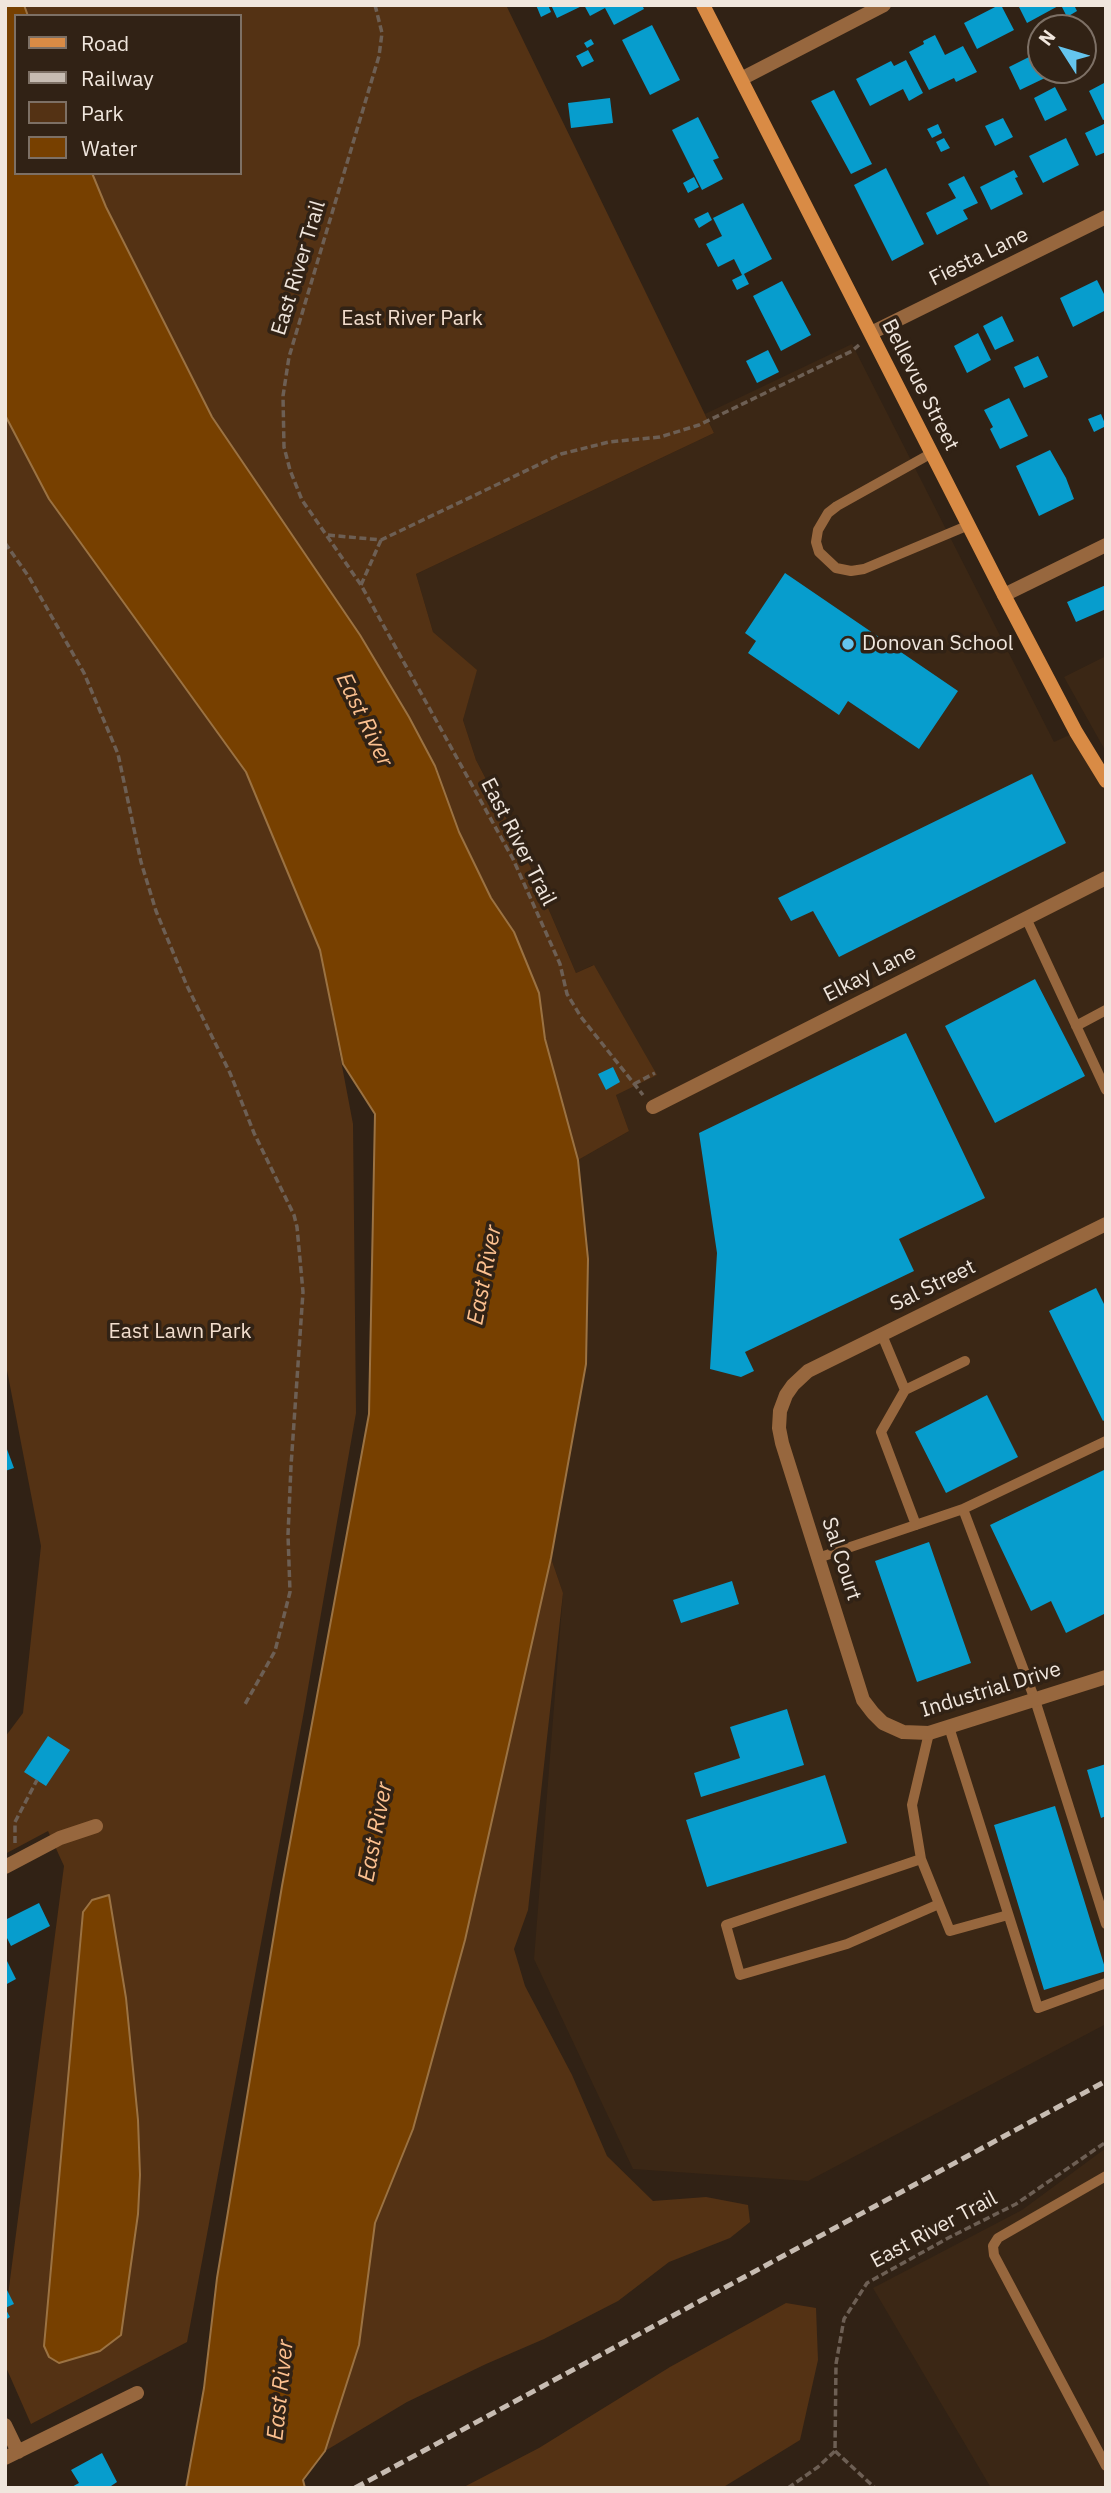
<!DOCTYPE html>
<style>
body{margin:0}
#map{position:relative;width:1111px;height:2493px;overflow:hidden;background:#312215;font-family:"IBM Plex Sans",sans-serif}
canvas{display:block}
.frame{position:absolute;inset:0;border:7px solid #f0e6dd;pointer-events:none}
.legend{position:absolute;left:14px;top:14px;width:228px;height:161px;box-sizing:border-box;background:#312215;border:2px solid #7d7065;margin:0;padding:9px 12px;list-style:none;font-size:21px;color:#f0e6dd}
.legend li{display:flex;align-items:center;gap:14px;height:35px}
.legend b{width:35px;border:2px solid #7d7065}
.north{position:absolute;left:1027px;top:14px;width:70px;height:70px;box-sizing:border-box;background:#312215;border:2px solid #7d7065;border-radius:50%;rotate:307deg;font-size:19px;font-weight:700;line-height:28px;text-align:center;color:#f0e6dd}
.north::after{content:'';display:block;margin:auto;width:24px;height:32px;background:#65c5ee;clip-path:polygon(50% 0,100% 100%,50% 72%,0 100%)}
</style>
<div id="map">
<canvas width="1111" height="2493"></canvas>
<div class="frame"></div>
<ul class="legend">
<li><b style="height:9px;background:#d98b45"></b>Road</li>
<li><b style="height:9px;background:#c7bcb2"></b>Railway</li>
<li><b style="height:19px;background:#543214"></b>Park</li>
<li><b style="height:19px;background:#774000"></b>Water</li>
</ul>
<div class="north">N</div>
</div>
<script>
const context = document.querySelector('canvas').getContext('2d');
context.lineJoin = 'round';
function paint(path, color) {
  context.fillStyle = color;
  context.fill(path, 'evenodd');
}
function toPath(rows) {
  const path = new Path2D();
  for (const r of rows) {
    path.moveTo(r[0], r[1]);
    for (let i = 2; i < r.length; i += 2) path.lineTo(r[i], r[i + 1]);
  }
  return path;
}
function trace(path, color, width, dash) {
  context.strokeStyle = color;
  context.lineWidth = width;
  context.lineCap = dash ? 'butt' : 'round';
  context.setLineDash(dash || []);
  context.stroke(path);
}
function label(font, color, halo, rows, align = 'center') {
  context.font = font + ' "IBM Plex Sans",sans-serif';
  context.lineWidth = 7;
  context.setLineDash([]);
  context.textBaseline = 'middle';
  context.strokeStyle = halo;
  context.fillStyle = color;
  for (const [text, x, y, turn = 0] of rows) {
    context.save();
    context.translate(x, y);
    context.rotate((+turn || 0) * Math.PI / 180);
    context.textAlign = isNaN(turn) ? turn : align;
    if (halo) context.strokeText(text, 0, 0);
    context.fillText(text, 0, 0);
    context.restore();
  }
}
paint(toPath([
 [852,344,1054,742,1076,732,1106,781,1106,2024,808,2181,633,2169,534,1959,563,1593,551,1558,586,1364,588,1259,578,1160,629,1131,616,1095,593,965,576,973,524,852,476,760,463,720,476,670,433,632,416,574,714,433,705,414],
 [1106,656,1106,752,1064,677],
 [1106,2148,1106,2488,991,2488,873,2288,1022,2210]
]), '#3b2715');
paint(toPath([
 [24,5,506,5,714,433,416,574,433,632,477,670,463,720,476,760,524,852,576,973,594,965,657,1075,616,1095,629,1131,578,1160,545,1039,539,993,514,932,491,898,459,832,435,766,409,717,360,635,212,417,106,207,92,173,240,173,240,16,28,16],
 [5,415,49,499,246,772,320,950,353,1124,356,1413,304,1711,187,2342,31,2424,5,2365,5,2318,64,1866,48,1831,5,1854,5,1737,23,1713,41,1546,5,1360],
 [551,1558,563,1593,528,1910,514,1949,525,1986,572,2075,607,2156,653,2201,706,2197,748,2205,750,2222,730,2238,669,2262,618,2301,544,2339,486,2364,407,2402,325,2451,359,2345,375,2223,413,2129,465,1940],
 [786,2303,816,2308,818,2360,800,2440,722,2488,462,2488,539,2448,670,2367]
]), '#543214');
const water = toPath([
 [5,5,24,5,28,16,16,16,16,173,92,173,106,207,212,417,360,635,409,717,435,766,459,832,491,898,514,932,539,993,545,1039,578,1160,588,1259,586,1364,551,1558,465,1940,413,2129,375,2223,359,2345,325,2451,303,2480,305,2488,186,2488,204,2388,217,2278,282,1886,369,1414,375,1114,343,1064,320,950,246,772,49,499,5,415,5,5],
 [109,1895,126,1998,138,2120,140,2175,138,2214,121,2335,100,2351,59,2363,49,2357,44,2346,83,1912,92,1900,109,1895]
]);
paint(water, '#774000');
trace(water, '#9b7242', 2);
paint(toPath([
 [536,5,548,5,551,12,541,17],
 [551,5,584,5,557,18],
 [584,5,642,5,644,9,614,25,605,8,590,16],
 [999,5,1001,5,1014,30,977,49,964,23],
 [1018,5,1060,5,1027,23],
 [1061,5,1074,5,1077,11,1067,17],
 [652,25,680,80,650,95,622,40],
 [935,35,945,55,963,46,977,72,956,82,954,78,929,90,909,52,924,44,923,41],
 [591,39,594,44,587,48,584,43],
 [588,50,594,61,582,67,576,56],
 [1035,54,1041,70,1047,77,1020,90,1009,67],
 [906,60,923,93,909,101,903,89,870,106,856,79,891,61,894,66],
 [1106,82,1106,119,1103,120,1089,91],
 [1055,87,1067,110,1045,121,1034,98],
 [834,90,872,164,851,174,811,101],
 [610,98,613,123,571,128,568,103],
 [698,117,719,158,713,160,723,179,702,190,672,130],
 [1003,118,1013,137,995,146,985,126],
 [1106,123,1106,152,1096,156,1085,133],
 [938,124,942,133,932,138,927,129],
 [944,138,950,148,941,152,936,142],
 [1066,138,1079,165,1043,183,1029,156],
 [886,168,924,244,892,261,854,185],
 [1014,170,1018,177,1015,178,1023,194,991,210,980,187],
 [964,176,978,203,963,210,968,219,937,235,926,213,956,198,948,184],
 [694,177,699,187,688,193,683,183],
 [743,203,772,259,742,275,734,259,718,267,706,244,722,236,713,218],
 [708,212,712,220,699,228,694,219],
 [744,274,749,284,737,290,732,280],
 [1097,280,1106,298,1106,310,1073,327,1060,298],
 [782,281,811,335,781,351,753,296],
 [1002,316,1014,341,995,350,983,326],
 [978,333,991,360,967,373,954,346],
 [768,350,779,372,757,383,746,361],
 [1038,356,1048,377,1024,388,1014,367],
 [1009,398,1028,436,1000,449,990,429,993,427,984,410],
 [1101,414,1106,426,1094,432,1088,419],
 [1050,450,1066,478,1074,499,1039,516,1016,466],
 [785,573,958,691,919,749,848,701,839,715,748,653,756,641,745,633],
 [1106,585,1106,609,1076,622,1067,602],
 [1032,774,1066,843,839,957,813,911,791,921,778,898],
 [1035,979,1085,1076,995,1123,945,1026],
 [906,1033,985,1198,899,1239,914,1271,745,1352,754,1371,741,1377,710,1369,717,1253,699,1133],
 [613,1067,620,1082,606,1090,598,1074],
 [1096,1288,1106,1308,1106,1419,1103,1421,1049,1311],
 [987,1395,1018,1457,946,1493,915,1432],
 [5,1444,14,1468,5,1471],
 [1106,1469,1106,1613,1066,1633,1051,1601,1031,1611,990,1525],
 [929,1542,971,1663,917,1682,875,1561],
 [732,1581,739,1604,681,1623,673,1600],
 [787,1709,804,1765,701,1797,694,1773,740,1758,730,1727],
 [48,1736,70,1750,46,1786,24,1772],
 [1106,1764,1106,1816,1101,1818,1087,1770],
 [825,1775,847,1843,707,1887,686,1820],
 [1055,1806,1106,1971,1044,1990,994,1825],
 [39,1903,50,1926,11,1946,5,1934,5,1920],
 [5,1957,16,1979,5,1985],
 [5,2286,14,2304,5,2308,10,2317,5,2320],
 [102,2453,117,2482,108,2488,70,2488,79,2483,71,2470]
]), '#079dcd');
trace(toPath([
 [375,5,382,33,379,56,289,357,283,396,284,447,290,470,302,500,361,585,513,859,560,964,567,994,581,1017,643,1095],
 [328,535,381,540,561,454,609,442,660,437,699,425,852,351,859,345],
 [5,543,29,577,84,673,118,754,141,862,156,911,187,986,230,1073,254,1133,294,1215,297,1227,303,1292,291,1466,288,1535,290,1592,275,1651,244,1706],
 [361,585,381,540],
 [634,1084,655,1073],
 [15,1843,15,1822,37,1780],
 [835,2451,875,2488],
 [788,2488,818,2467,835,2451,836,2364,844,2319,867,2283,950,2237,1016,2204,1106,2142]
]), '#6d5f54', 3.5, [7, 3.5]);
trace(toPath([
 [932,453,837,506,828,513,818,530,816,542,819,552,836,568,851,571,864,569,969,525],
 [1026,918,1106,1090],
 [1076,1026,1106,1010],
 [882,1335,905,1390,881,1432,916,1525],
 [905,1390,965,1361],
 [963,1509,1106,1441],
 [818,1558,963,1509,1035,1700,1106,1924],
 [949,1727,1038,2008,1106,1983],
 [929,1733,912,1805,921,1859,950,1931,1008,1915],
 [921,1859,726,1925,740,1975,847,1944,939,1904],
 [1106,2176,998,2238,993,2246,994,2255,1106,2466]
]), '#97673e', 10);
trace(toPath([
 [741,79,884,5],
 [871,333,1106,217],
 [1004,595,1106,545],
 [653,1107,1106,878],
 [1106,1224,808,1371,793,1385,786,1395,780,1411,779,1428,782,1443,863,1700,873,1713,883,1723,903,1732,929,1733,1106,1677],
 [5,1867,60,1838,96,1826],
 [5,2425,18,2452],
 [5,2458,137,2393]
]), '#97673e', 14);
trace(toPath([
 [703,5,1004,595,1076,732,1106,781]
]), '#d98b45', 14);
trace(toPath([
 [355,2488,1106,2081]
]), '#c7bcb2', 5, [10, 5]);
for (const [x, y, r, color] of [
 [848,644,7,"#65c5ee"]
]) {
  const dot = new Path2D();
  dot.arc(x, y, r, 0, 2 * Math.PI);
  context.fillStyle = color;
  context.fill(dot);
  trace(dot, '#312215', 2.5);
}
label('21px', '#f0e6dd', '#312215', [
 ["Fiesta Lane",979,257,-26],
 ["East River Trail",299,268,-73],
 ["Bellevue Street",920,385,63],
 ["East River Trail",518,842,63],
 ["Elkay Lane",870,974,-27],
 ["Sal Street",933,1286,-26],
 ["Sal Court",841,1559,72],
 ["Industrial Drive",991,1690,-17],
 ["East River Trail",934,2230,-28]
]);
label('21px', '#f2ddcd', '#312215', [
 ["East River Park",412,319],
 ["East Lawn Park",180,1332]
]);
label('21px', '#f0e6dd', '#312215', [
 ["Donovan School",862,644]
], 'left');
label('italic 23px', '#fcc08f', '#312215', [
 ["East River",364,720,64],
 ["East River",485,1275,-79],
 ["East River",376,1832,-79],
 ["East River",281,2390,-84]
]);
</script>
